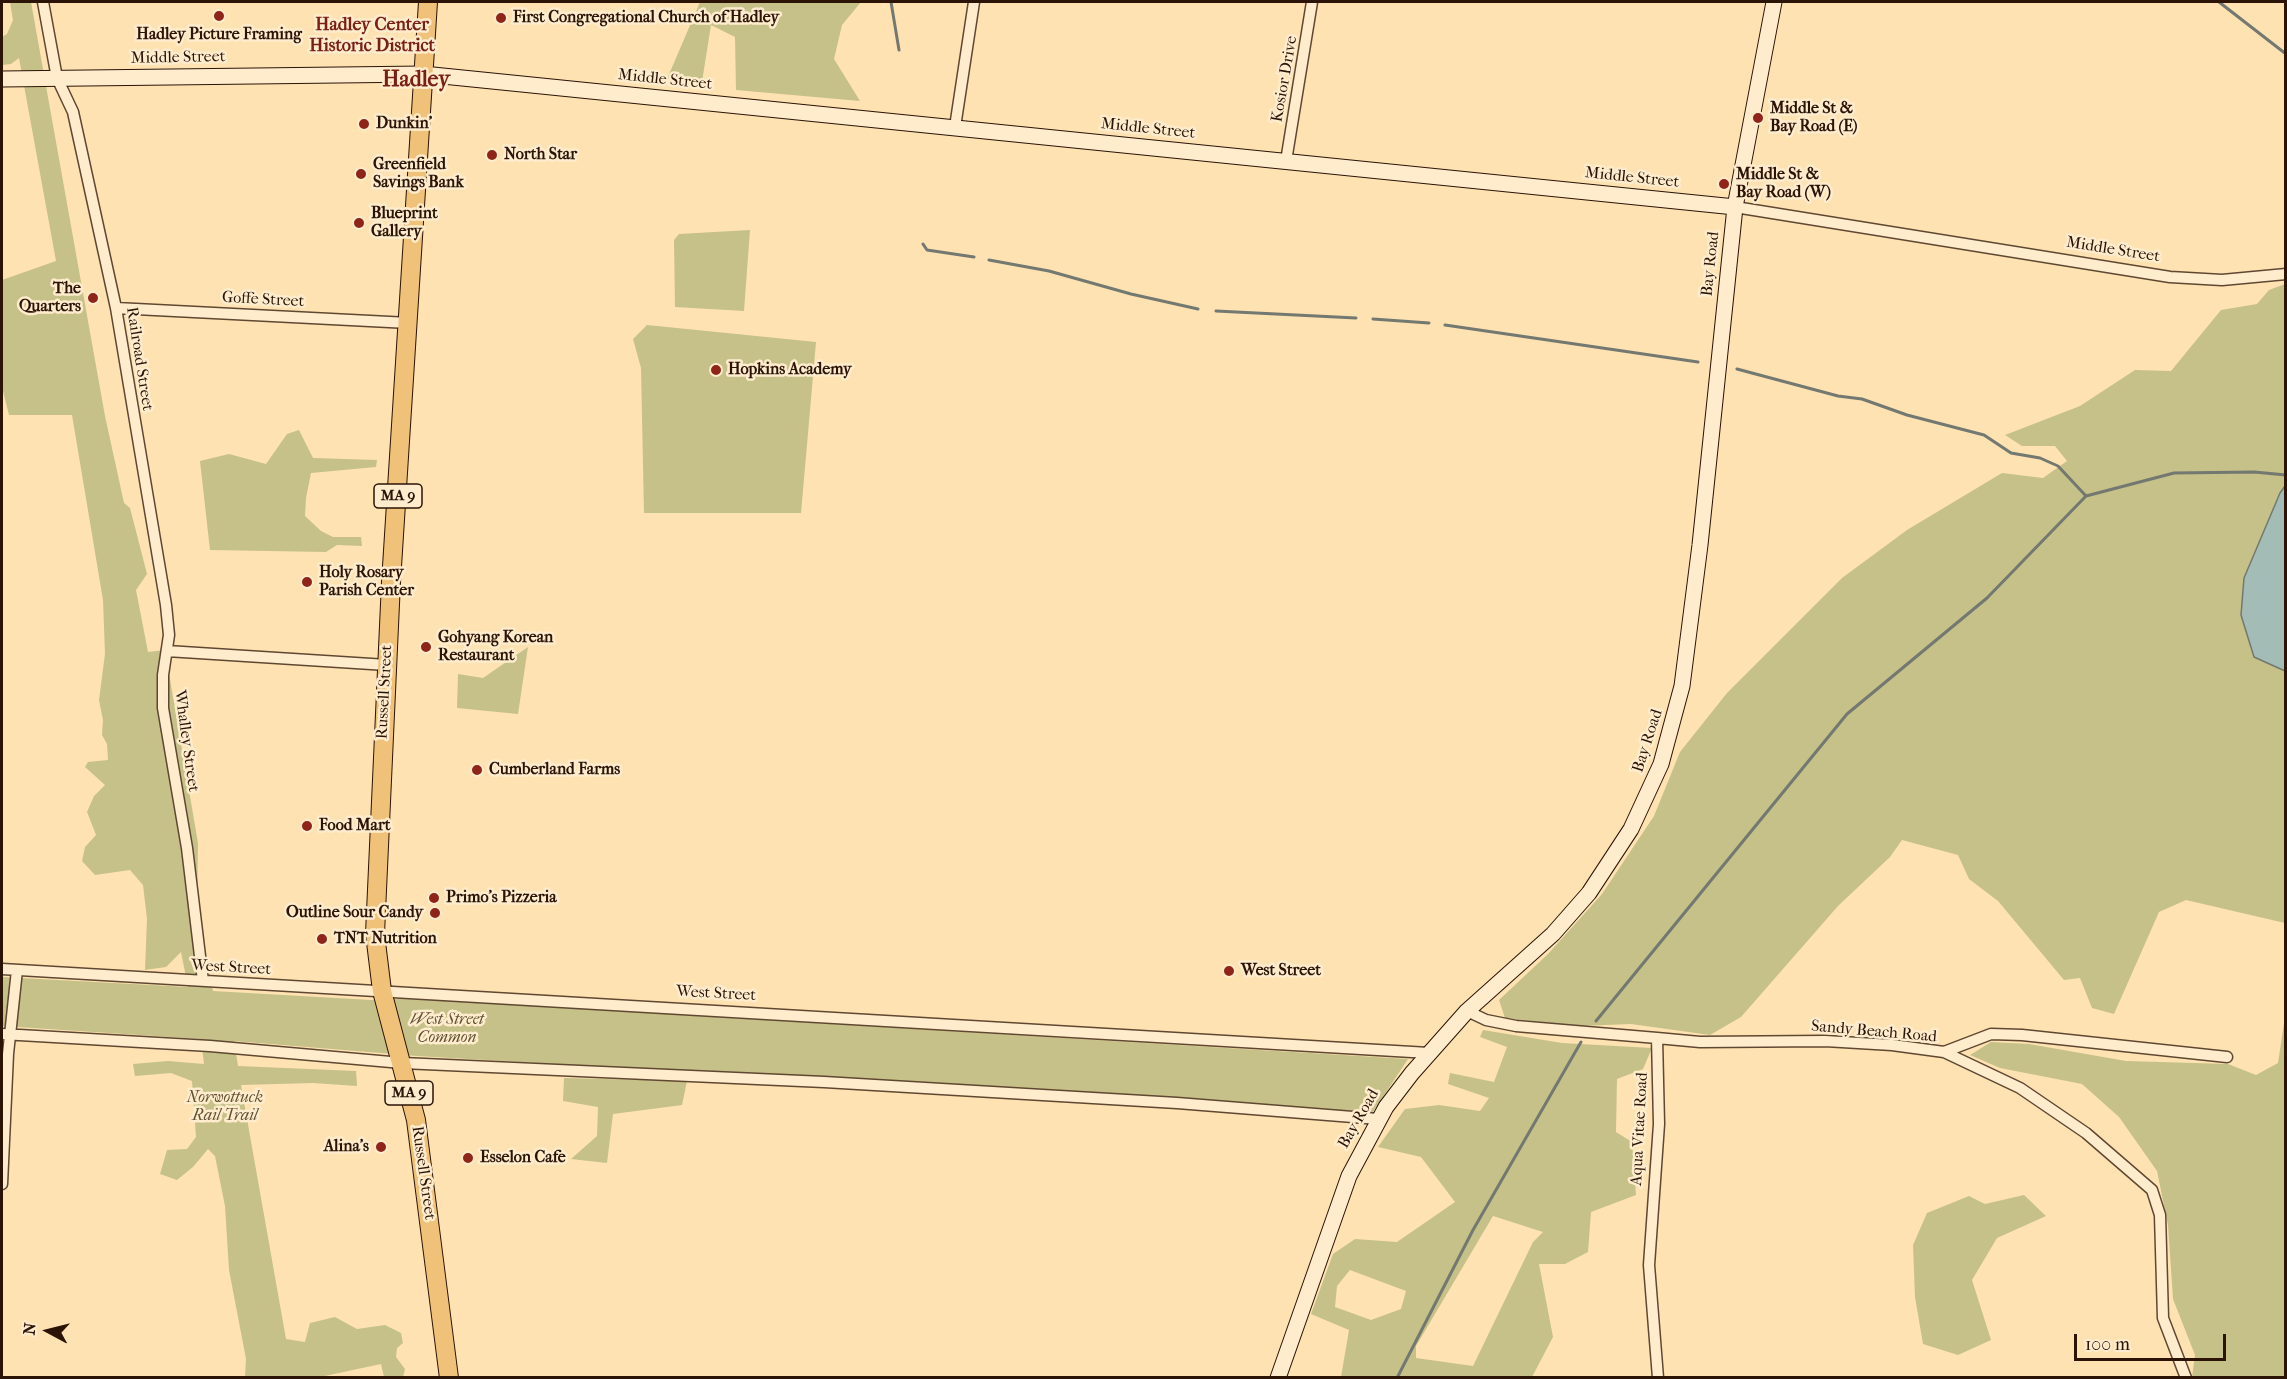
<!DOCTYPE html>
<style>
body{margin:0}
#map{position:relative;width:2287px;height:1379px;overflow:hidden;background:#fee2b2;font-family:"IM FELL French Canon",serif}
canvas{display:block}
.frame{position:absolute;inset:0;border:3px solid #2b1306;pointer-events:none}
.north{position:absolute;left:18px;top:1301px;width:60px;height:60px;-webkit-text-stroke:4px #feeccd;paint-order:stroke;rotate:277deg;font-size:16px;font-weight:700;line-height:24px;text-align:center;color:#2b1306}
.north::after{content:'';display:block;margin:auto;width:21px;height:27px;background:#2b1306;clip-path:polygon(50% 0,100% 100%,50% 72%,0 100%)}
.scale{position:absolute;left:2074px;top:1334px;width:152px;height:27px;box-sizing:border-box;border:3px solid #2b1306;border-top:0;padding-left:8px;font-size:18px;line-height:21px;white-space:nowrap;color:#2b1306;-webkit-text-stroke:4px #feeccd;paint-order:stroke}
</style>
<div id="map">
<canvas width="2287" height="1379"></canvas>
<div class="frame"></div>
<div class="north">N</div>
<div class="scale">100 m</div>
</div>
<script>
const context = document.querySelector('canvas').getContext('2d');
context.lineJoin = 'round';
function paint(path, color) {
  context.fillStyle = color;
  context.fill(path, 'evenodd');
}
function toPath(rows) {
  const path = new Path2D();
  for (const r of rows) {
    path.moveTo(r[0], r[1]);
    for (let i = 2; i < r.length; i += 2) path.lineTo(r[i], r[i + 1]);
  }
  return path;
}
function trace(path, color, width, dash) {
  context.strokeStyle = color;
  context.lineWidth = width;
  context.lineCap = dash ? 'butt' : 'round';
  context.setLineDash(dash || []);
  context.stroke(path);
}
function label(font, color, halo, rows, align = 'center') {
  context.font = font + ' "IM FELL French Canon",serif';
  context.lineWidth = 5;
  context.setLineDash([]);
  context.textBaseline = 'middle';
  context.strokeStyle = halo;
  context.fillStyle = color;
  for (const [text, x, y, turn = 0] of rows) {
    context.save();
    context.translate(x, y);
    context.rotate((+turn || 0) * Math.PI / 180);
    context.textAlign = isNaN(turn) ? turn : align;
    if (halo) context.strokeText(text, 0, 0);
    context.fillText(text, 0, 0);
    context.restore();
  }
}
paint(toPath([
 [10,2,31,2,105,416,124,503,130,508,147,574,136,590,148,652,165,650,198,843,197,907,213,991,371,1000,404,998,1408,1059,1373,1112,417,1056,234,1041,238,1066,356,1071,357,1086,313,1083,241,1085,286,1339,305,1342,310,1323,335,1317,357,1329,385,1325,401,1333,403,1343,397,1348,396,1357,405,1369,403,1377,384,1377,381,1364,320,1377,245,1377,246,1359,229,1270,225,1206,215,1156,208,1149,193,1167,177,1180,160,1174,167,1150,187,1149,196,1137,192,1081,171,1073,135,1076,133,1064,168,1061,204,1064,201,1039,2,1026,2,977,188,987,181,952,166,967,145,970,147,919,143,885,130,870,95,875,82,861,85,847,96,835,87,812,94,796,105,785,85,767,88,762,108,760,107,744,102,735,103,720,99,700,105,654,103,600,72,415,9,415,2,387,2,280,56,261,19,58,11,64,2,65,2,37,7,34,13,20],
 [700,2,861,2,842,25,834,59,860,101,736,90,735,37,711,25,702,82,667,79],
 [750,230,744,311,675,307,674,240,679,234],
 [2285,284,2285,488,2278,497,2244,578,2282,670,2285,671,2285,923,2186,900,2159,912,2114,1014,2092,1008,2080,978,2064,980,1998,901,1969,879,1958,855,1902,840,1890,857,1838,906,1741,1017,1710,1035,1631,1024,1579,1026,1505,1018,1499,1000,1548,954,1602,894,1654,816,1680,752,1727,693,1842,578,1907,530,2002,473,2043,478,2067,461,2055,446,2022,446,2005,435,2080,406,2135,370,2171,371,2221,310,2257,304,2269,290],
 [647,325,816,342,801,513,644,513,641,368,633,339],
 [299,430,313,458,377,460,376,467,311,473,306,498,305,516,321,531,333,537,361,537,362,546,337,545,326,552,210,550,200,461,229,454,266,464,287,434],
 [528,647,518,714,457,708,458,674,483,678],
 [2285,1017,2285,1377,2192,1377,2195,1355,2173,1299,2168,1225,2157,1171,2119,1117,2082,1084,2000,1068,1970,1055,1991,1042,2029,1044,2126,1061,2228,1064,2256,1075,2278,1063],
 [1483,1030,1562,1043,1652,1048,1643,1069,1617,1079,1616,1132,1632,1142,1636,1195,1591,1212,1588,1252,1565,1264,1539,1264,1553,1337,1532,1377,1341,1377,1349,1330,1311,1314,1333,1254,1355,1239,1397,1242,1455,1202,1421,1157,1378,1147,1405,1109,1439,1105,1480,1111,1489,1098,1448,1084,1450,1073,1494,1082,1507,1047,1480,1037],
 [1493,1216,1543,1232,1533,1242,1473,1366,1416,1358,1416,1346],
 [1350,1270,1406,1291,1401,1309,1371,1320,1335,1307,1337,1286],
 [564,1078,687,1081,682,1105,613,1114,607,1163,571,1159,597,1136,598,1107,563,1101],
 [2024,1195,2046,1216,1997,1238,1972,1280,1991,1340,1958,1355,1923,1344,1915,1297,1913,1245,1927,1213,1969,1196,1985,1204]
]), '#c6c188');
const water = toPath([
 [2285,486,2285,671,2254,657,2241,615,2244,578,2280,493,2285,486]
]);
paint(water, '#a3bcb6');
trace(water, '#737870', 1.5);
trace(toPath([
 [891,2,899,50],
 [2219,2,2286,54],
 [923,244,927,250,974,257],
 [989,260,1049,271,1131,294,1198,309],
 [1216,311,1356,318],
 [1373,319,1429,323],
 [1445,325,1698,362],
 [1737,369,1838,396,1862,399,1907,415,1984,435,2011,453,2040,458,2058,466,2086,496],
 [1596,1021,1847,714,1987,598,2086,496,2174,473,2254,472,2286,475],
 [1397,1378,1473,1230,1581,1042]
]), '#737870', 3);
const minor = toPath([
 [43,2,57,78,73,112,116,308,166,605,169,635,163,675,163,708,187,848,203,981],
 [955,127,974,2],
 [1286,161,1312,2],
 [1735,207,2170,277,2222,280,2286,274],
 [116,308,409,323],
 [167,651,387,665],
 [2,969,1429,1053],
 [1467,1011,1486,1020,1516,1026,1657,1038,1659,1124,1649,1265,1658,1378],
 [2,1034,210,1046,402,1063,824,1082,1177,1103,1378,1119],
 [1657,1038,1700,1042,1825,1041,1892,1045,1944,1052,1991,1034,2022,1035,2227,1057],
 [1944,1052,2020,1088,2086,1133,2152,1190,2160,1215,2163,1318,2186,1378],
 [2,1184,8,1054,17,970]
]);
const secondary = toPath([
 [2,79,423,74,1735,207],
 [1278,1378,1349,1176,1386,1107,1412,1073,1467,1011,1553,934,1589,893,1631,829,1661,764,1682,686,1700,545,1735,207,1774,2]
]);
const trunk = toPath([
 [428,2,391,582,375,934,382,991,416,1120,449,1378]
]);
trace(minor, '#604731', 13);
trace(secondary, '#2b1306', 17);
trace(trunk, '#2b1306', 20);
trace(minor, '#feeccd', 10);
trace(secondary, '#feeccd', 15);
trace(trunk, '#efc179', 18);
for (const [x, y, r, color] of [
 [219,16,6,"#8f2418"],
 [501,18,6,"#8f2418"],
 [1758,118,6,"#8f2418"],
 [364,124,6,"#8f2418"],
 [492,155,6,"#8f2418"],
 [361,174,6,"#8f2418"],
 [1724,184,6,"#8f2418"],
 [359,223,6,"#8f2418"],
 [93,298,6,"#8f2418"],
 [716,370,6,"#8f2418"],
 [307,582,6,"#8f2418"],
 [426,647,6,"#8f2418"],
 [477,770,6,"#8f2418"],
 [307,826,6,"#8f2418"],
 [434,898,6,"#8f2418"],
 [435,913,6,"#8f2418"],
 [322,939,6,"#8f2418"],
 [1229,971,6,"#8f2418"],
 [381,1147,6,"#8f2418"],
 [468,1158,6,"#8f2418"]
]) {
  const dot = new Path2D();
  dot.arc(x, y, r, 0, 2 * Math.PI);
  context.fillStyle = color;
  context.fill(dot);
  trace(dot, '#feeccd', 2);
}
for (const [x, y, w] of [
 [398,496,48],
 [409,1093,48]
]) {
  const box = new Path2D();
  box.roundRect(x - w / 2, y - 12, w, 24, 4.5);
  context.fillStyle = '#feeccd';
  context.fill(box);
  trace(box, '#2b1306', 1.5);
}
label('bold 15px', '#2b1306', null, [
 ["MA 9",398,496],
 ["MA 9",409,1093]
]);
label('bold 16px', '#2b1306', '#feeccd', [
 ["First Congregational Church of Hadley",513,18],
 ["Hadley Picture Framing",219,35,"center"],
 ["Middle St &",1770,109],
 ["Bay Road (E)",1770,127],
 ["Dunkin'",376,124],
 ["North Star",504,155],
 ["Greenfield",373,165],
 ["Savings Bank",373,183],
 ["Middle St &",1736,175],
 ["Bay Road (W)",1736,193],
 ["Blueprint",371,214],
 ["Gallery",371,232],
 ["The",81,289,"right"],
 ["Quarters",81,307,"right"],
 ["Hopkins Academy",728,370],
 ["Holy Rosary",319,573],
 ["Parish Center",319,591],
 ["Gohyang Korean",438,638],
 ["Restaurant",438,656],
 ["Cumberland Farms",489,770],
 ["Food Mart",319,826],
 ["Primo's Pizzeria",446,898],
 ["Outline Sour Candy",423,913,"right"],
 ["TNT Nutrition",334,939],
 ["West Street",1241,971],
 ["Alina's",369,1147,"right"],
 ["Esselon Cafe",480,1158]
], 'left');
label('16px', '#2b1306', '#feeccd', [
 ["Middle Street",178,58,-1],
 ["Kosior Drive",1285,79,-80],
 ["Middle Street",665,80,6],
 ["Middle Street",1148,129,6],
 ["Middle Street",1632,178,6],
 ["Middle Street",2113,250,9],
 ["Bay Road",1711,264,-84],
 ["Goffe Street",263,300,3],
 ["Railroad Street",139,359,81],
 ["Russell Street",385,692,-87],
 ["Whalley Street",186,741,82],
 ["Bay Road",1648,741,-72],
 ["West Street",231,968,3],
 ["West Street",716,994,3],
 ["Sandy Beach Road",1874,1032,5],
 ["Bay Road",1359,1119,-60],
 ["Aqua Vitae Road",1640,1129,-87],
 ["Russell Street",423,1173,82]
]);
label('italic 16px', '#615034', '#feeccd', [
 ["West Street",447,1020],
 ["Common",447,1038],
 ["Norwottuck",225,1098],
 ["Rail Trail",225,1116]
]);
label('bold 18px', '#7a1f14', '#feeccd', [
 ["Hadley Center",372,26],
 ["Historic District",372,47]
]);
label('bold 22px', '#7a1f14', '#feeccd', [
 ["Hadley",416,81]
]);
</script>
